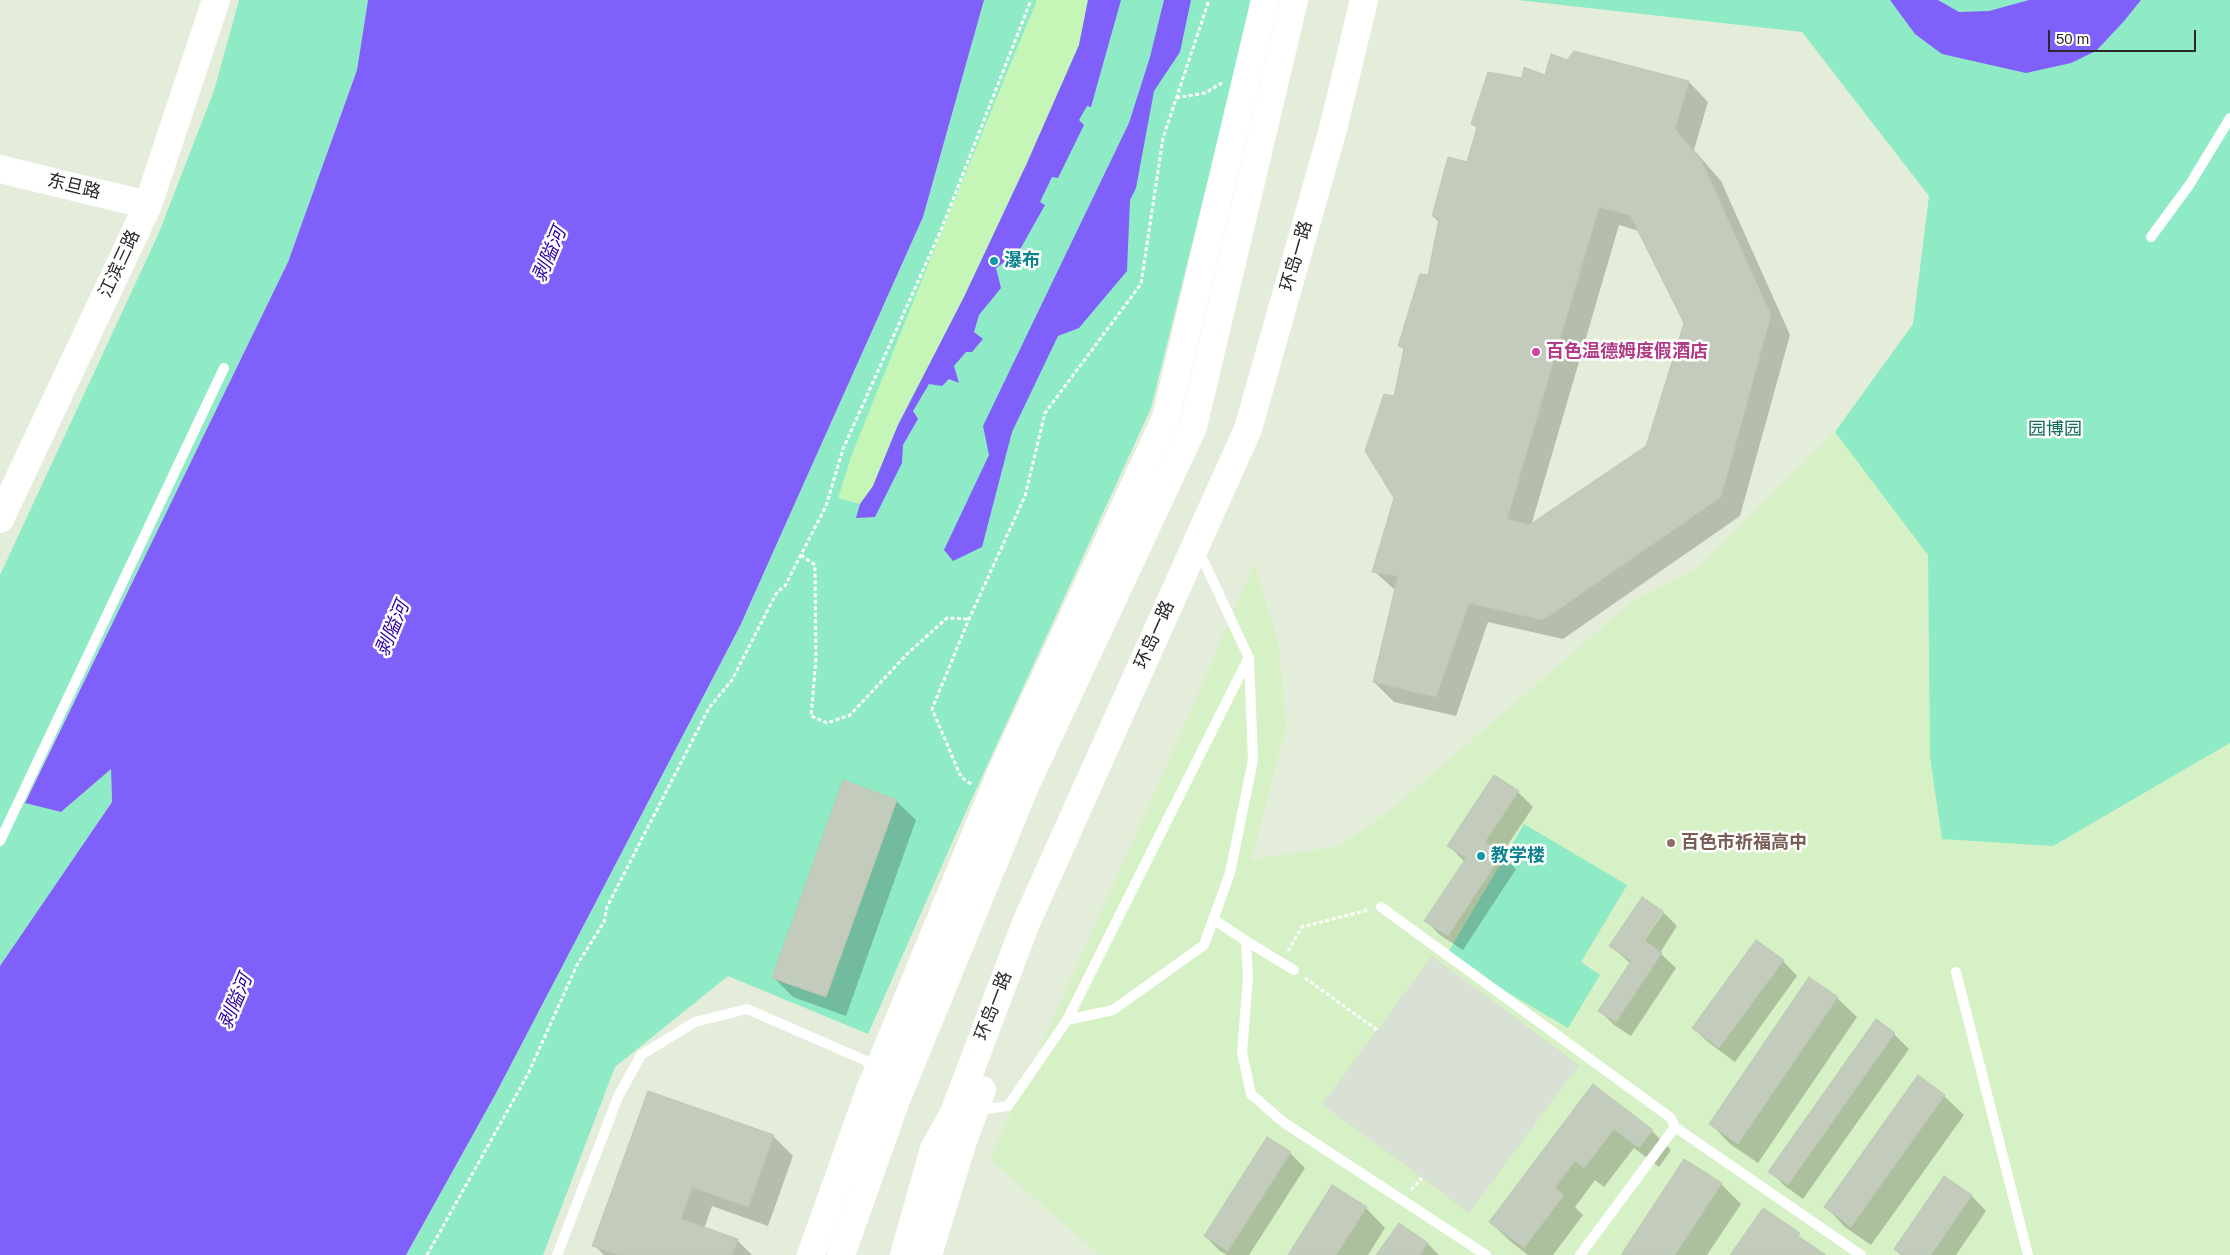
<!DOCTYPE html>
<meta charset="utf-8">
<style>
body{margin:0}
#map{position:relative;width:2230px;height:1255px;overflow:hidden;background:#e3edd9;font-family:Arial,sans-serif}
canvas{display:block}
.scale{position:absolute;left:2048px;top:30px;width:148px;height:22px;box-sizing:border-box;border:2px solid #292929;border-top:0;padding-left:6px;font-size:15px;line-height:18px;white-space:nowrap;color:#292929;-webkit-text-stroke:4px #fff;paint-order:stroke}
</style>
<div id="map">
<canvas width="2230" height="1255"></canvas>
<div class="scale">50 m</div>
</div>
<script>
const context = document.querySelector('canvas').getContext('2d');
context.lineJoin = 'round';
function paint(path, color) {
  context.fillStyle = color;
  context.fill(path, 'evenodd');
}
function toPath(rows) {
  const path = new Path2D();
  for (const r of rows) {
    path.moveTo(r[0], r[1]);
    for (let i = 2; i < r.length; i += 2) path.lineTo(r[i], r[i + 1]);
  }
  return path;
}
function trace(path, color, width, dash) {
  context.strokeStyle = color;
  context.lineWidth = width;
  context.lineCap = dash ? 'butt' : 'round';
  context.setLineDash(dash || []);
  context.stroke(path);
}
function label(font, color, halo, rows, align = 'center') {
  context.font = font + ' Arial,"Noto Sans SC",sans-serif';
  context.lineWidth = 5;
  context.setLineDash([]);
  context.textBaseline = 'middle';
  context.strokeStyle = halo;
  context.fillStyle = color;
  for (const [text, x, y, turn = 0] of rows) {
    context.save();
    context.translate(x, y);
    context.rotate((+turn || 0) * Math.PI / 180);
    context.textAlign = isNaN(turn) ? turn : align;
    if (halo) context.strokeText(text, 0, 0);
    context.fillText(text, 0, 0);
    context.restore();
  }
}
paint(toPath([
 [1835,432,1928,555,1930,757,2053,846,2230,743,2230,1255,1100,1255,990,1159,1178,740,1254,564,1279,646,1286,729,1251,860,1339,846,1392,809,1633,601,1698,568]
]), '#d7f1c6');
paint(toPath([
 [239,0,368,0,357,70,288,262,25,802,61,812,111,769,112,802,0,966,0,575,158,235,214,91],
 [984,0,1253,0,1151,408,958,829,868,1034,728,976,615,1067,543,1255,406,1255,495,1095,740,626,923,217],
 [1518,0,2230,0,2230,743,2053,846,1942,839,1930,757,1928,555,1835,432,1913,324,1929,196,1802,32],
 [1524,824,1627,885,1581,962,1600,975,1568,1028,1446,956]
]), '#8feac6');
paint(toPath([
 [1037,0,1088,0,1079,45,1027,163,964,297,898,425,873,486,860,504,838,498,852,454,942,230]
]), '#c5f6b8');
paint(toPath([
 [1432,956,1579,1065,1469,1213,1322,1104]
]), '#d9e1d4');
paint(toPath([
 [368,0,984,0,923,217,740,626,495,1095,406,1255,0,1255,0,966,112,802,111,769,61,812,25,803,288,262,357,70],
 [1088,0,1121,0,1091,107,1087,106,1079,120,1084,125,1058,178,1052,177,1040,202,1045,205,1018,253,996,268,1001,288,979,315,974,332,983,339,972,352,966,352,954,366,959,383,949,379,942,386,929,384,913,411,918,419,903,445,902,463,875,517,856,518,860,504,873,486,898,425,964,297,1027,163,1079,45],
 [1164,0,1191,0,1180,52,1154,91,1136,188,1130,200,1127,271,1079,328,1058,336,1012,432,982,547,953,561,944,550,989,455,983,426,1129,123,1150,57],
 [1890,0,1938,0,1959,12,1989,11,2029,0,2141,0,2124,21,2096,51,2071,63,2026,73,1942,54,1915,34]
]), '#8060fb');
paint(toPath([
 [1574,53,1689,82,1708,102,1694,150,1721,181,1790,335,1740,516,1563,639,1488,622,1456,716,1394,702,1374,682,1396,591,1374,571,1396,498,1395,398,1405,350,1400,346,1429,276,1440,223,1433,216,1467,164,1478,129,1472,124,1524,80,1546,76,1568,61],
 [1619,225,1639,231,1685,323,1647,447,1531,526],
 [1518,792,1533,807,1501,855,1516,869,1463,950,1440,935,1426,921,1465,862,1449,846],
 [896,801,916,820,846,1016,793,997,773,977],
 [1643,898,1663,912,1677,926,1660,953,1676,968,1631,1036,1614,1025,1599,1010,1631,964,1611,946],
 [1660,913,1663,913,1641,946,1639,945],
 [1783,961,1797,976,1735,1062,1708,1042,1693,1028],
 [1837,998,1857,1017,1758,1163,1730,1144,1711,1124],
 [1894,1034,1909,1049,1803,1199,1785,1186,1770,1171],
 [1593,1086,1652,1131,1671,1150,1659,1167,1634,1148,1604,1187,1595,1180,1575,1207,1583,1215,1553,1255,1528,1255,1510,1241,1490,1222],
 [1944,1096,1964,1115,1871,1245,1845,1227,1826,1207],
 [773,1136,793,1156,768,1226,712,1206,704,1229,737,1240,752,1255,604,1255,594,1245],
 [1290,1153,1305,1168,1249,1255,1227,1255,1220,1251,1205,1236],
 [1685,1160,1721,1184,1741,1204,1707,1255,1622,1255],
 [1945,1178,1972,1196,1986,1211,1956,1255,1901,1255,1895,1249],
 [1366,1208,1385,1228,1368,1255,1289,1255],
 [1399,1224,1428,1244,1439,1255,1378,1255]
]), '#0003');
const building = toPath([
 [1574,51,1689,81,1675,129,1701,160,1771,315,1721,497,1543,620,1469,603,1436,697,1373,682,1398,576,1372,572,1394,498,1365,451,1384,394,1394,396,1404,348,1398,346,1420,274,1428,275,1439,219,1432,216,1448,157,1467,162,1477,127,1471,124,1488,72,1522,78,1524,67,1545,75,1551,54,1567,60,1574,51],
 [1599,207,1630,215,1684,323,1646,446,1529,525,1507,519,1599,207],
 [1494,775,1519,791,1485,842,1502,854,1448,936,1424,921,1466,858,1447,846,1494,775],
 [843,780,897,800,826,997,772,978,843,780],
 [1642,897,1663,911,1644,940,1662,953,1616,1022,1598,1011,1631,961,1609,946,1642,897],
 [1756,940,1784,960,1719,1048,1692,1028,1756,940],
 [1809,977,1838,997,1738,1144,1709,1124,1809,977],
 [1876,1019,1895,1033,1788,1185,1768,1172,1876,1019],
 [1918,1075,1945,1095,1851,1227,1824,1207,1918,1075],
 [1593,1084,1653,1130,1639,1148,1614,1129,1584,1168,1575,1161,1555,1188,1564,1195,1524,1248,1489,1222,1593,1084],
 [648,1091,774,1135,748,1207,692,1187,681,1219,738,1239,732,1255,619,1255,592,1246,648,1091],
 [1267,1137,1291,1152,1228,1251,1204,1236,1267,1137],
 [1684,1159,1722,1183,1675,1255,1621,1255,1684,1159],
 [1944,1176,1972,1195,1931,1255,1902,1255,1894,1249,1944,1176],
 [1332,1185,1367,1207,1336,1255,1288,1255,1332,1185],
 [1763,1208,1800,1233,1798,1236,1826,1255,1730,1255,1763,1208],
 [1399,1223,1428,1243,1420,1255,1376,1255,1399,1223]
]);
paint(building, '#c3cbbc');
trace(building, '#bcc9b3', 1);
trace(toPath([
 [1176,98,1205,93,1222,83],
 [801,555,815,565,816,659,811,716,827,723,850,715,908,653,947,618,969,619],
 [971,784,961,777,932,709,969,619,1025,496,1045,413,1141,284,1163,138,1209,0],
 [1288,951,1302,927,1368,910],
 [1305,978,1377,1030],
 [1411,1190,1422,1178],
 [427,1255,528,1074,577,965,604,922,607,907,709,708,732,680,777,592,785,586,826,506,843,449,941,230,1031,0]
]), '#fff', 3, [4, 2.5]);
trace(toPath([
 [2151,237,2190,184,2230,118],
 [0,841,224,368],
 [1381,907,1671,1118,1675,1127,1861,1255],
 [1213,919,1246,941,1248,977,1242,1052,1251,1094,1283,1122,1486,1255],
 [1246,941,1294,970],
 [1956,972,2028,1255],
 [1067,1020,1248,659],
 [978,1110,1008,1106,1067,1020,1113,1010,1204,945,1230,873,1253,760,1249,658,1198,549],
 [557,1255,618,1097,641,1055,695,1022,747,1009,878,1066],
 [1580,1255,1675,1127]
]), '#fff', 10);
trace(toPath([
 [0,169,148,205],
 [0,519,148,205,216,0],
 [811,1255,870,1090,1001,773,1166,418,1265,0],
 [841,1255,896,1100,1026,784,1193,427,1294,0],
 [904,1255,934,1149,954,1113,1026,923,1248,429,1333,129,1364,0],
 [928,1255,962,1144,982,1090]
]), '#fff', 28);
for (const [x, y, r, color] of [
 [994,261,5,"#0f9aa8"],
 [1536,352,5,"#d1479c"],
 [1671,843,5,"#8d6e63"],
 [1481,856,5,"#0f9aa8"]
]) {
  const dot = new Path2D();
  dot.arc(x, y, r, 0, 2 * Math.PI);
  context.fillStyle = color;
  context.fill(dot);
  trace(dot, '#fff', 2);
}
label('18px', '#292929', '#fff', [
 ["东旦路",74,187,14],
 ["环岛一路",1297,256,-74],
 ["江滨三路",120,264,-65],
 ["环岛一路",1155,635,-66],
 ["环岛一路",994,1006,-69]
]);
label('bold 18px', '#0d838f', '#fff', [
 ["瀑布",1004,261],
 ["教学楼",1491,856]
], 'left');
label('bold 18px', '#b23c85', '#fff', [
 ["百色温德姆度假酒店",1546,352]
], 'left');
label('18px', '#126d55', '#fff', [
 ["园博园",2055,430]
]);
label('bold 18px', '#785e54', '#fff', [
 ["百色市祈福高中",1681,843]
], 'left');
label('italic 19px', '#3000a6', '#fff', [
 ["剥隘河",550,255,-67],
 ["剥隘河",393,629,-67],
 ["剥隘河",236,1002,-67]
]);
</script>
